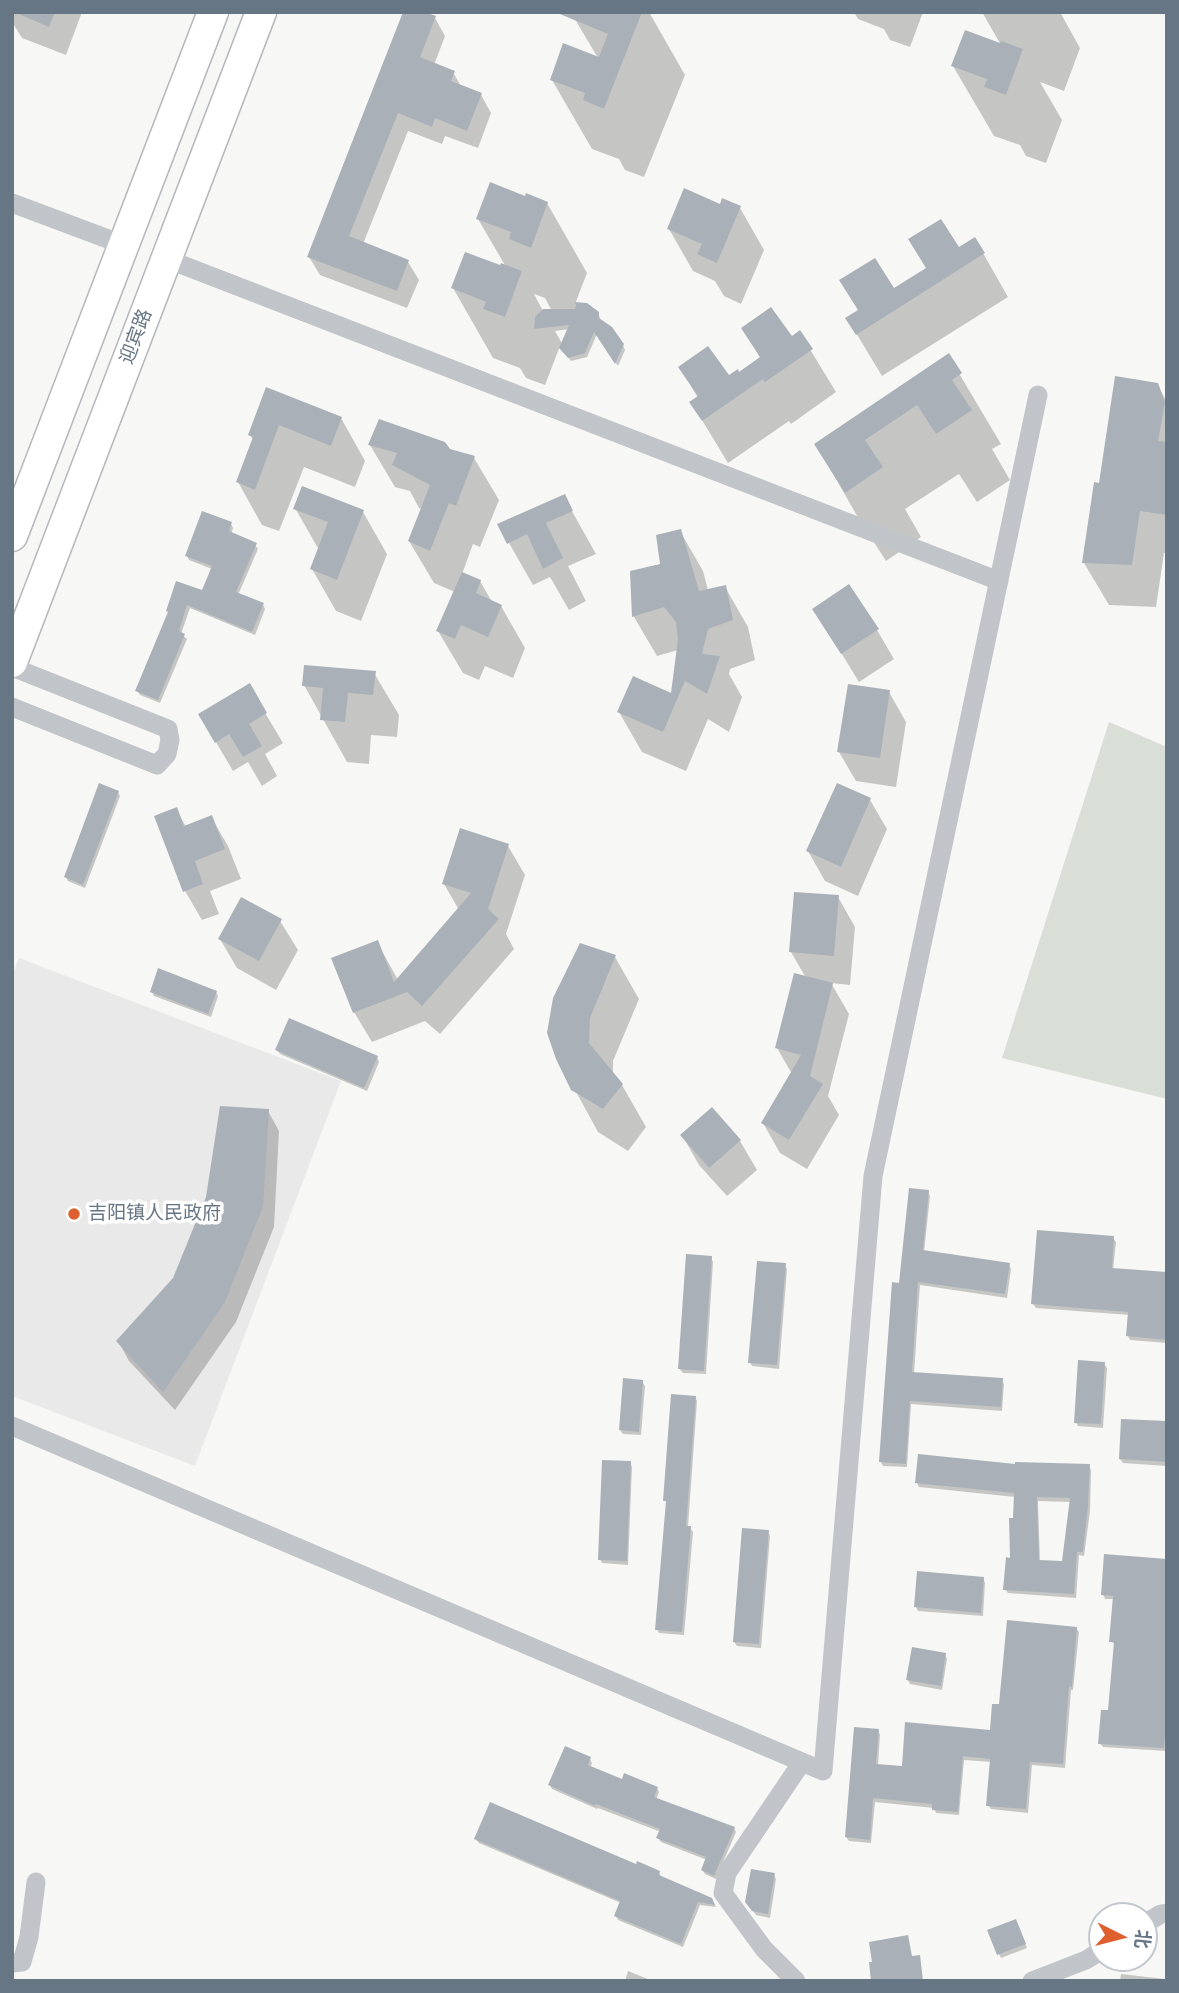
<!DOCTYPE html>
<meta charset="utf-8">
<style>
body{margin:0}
#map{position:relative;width:1179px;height:1993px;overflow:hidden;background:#f7f8f5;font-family:Roboto,"Noto Sans SC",sans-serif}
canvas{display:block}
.frame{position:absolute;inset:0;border:14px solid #677685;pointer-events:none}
.north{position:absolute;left:1088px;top:1902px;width:70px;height:70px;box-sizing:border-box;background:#fff;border:2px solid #c2c8ce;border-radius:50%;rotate:96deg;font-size:19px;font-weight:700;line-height:28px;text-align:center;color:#677685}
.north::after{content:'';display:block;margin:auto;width:24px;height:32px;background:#de602e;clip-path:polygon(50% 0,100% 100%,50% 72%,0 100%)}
</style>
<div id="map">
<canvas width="1179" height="1993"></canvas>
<div class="frame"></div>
<div class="north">北</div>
</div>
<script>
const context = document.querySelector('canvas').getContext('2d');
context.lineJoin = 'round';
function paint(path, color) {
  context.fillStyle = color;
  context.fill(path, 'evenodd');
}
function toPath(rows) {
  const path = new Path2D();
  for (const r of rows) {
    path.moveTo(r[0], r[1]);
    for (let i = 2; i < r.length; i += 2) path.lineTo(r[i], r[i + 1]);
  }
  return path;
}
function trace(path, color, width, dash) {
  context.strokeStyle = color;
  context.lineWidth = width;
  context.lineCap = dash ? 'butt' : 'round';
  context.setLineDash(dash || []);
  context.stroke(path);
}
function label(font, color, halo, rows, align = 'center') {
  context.font = font + ' Roboto,"Noto Sans SC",sans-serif';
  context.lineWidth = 7;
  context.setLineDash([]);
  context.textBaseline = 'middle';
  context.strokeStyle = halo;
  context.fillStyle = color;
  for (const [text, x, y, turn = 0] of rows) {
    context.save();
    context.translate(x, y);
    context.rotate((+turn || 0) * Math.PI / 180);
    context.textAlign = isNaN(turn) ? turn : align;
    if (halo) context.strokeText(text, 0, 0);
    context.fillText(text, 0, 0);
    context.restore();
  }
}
paint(toPath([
 [19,958,341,1081,195,1466,12,1396,12,976]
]), '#e8e9e8');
paint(toPath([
 [1109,722,1167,747,1167,1099,1002,1058]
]), '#d9ded6');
paint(toPath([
 [12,12,82,12,66,55,22,38,12,22],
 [579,12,649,12,685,75,644,177,625,170,619,159,592,149,552,80,598,58,576,21],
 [854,12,923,12,910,47,890,40,884,29,858,19],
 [982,12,1060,12,1080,48,1064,91,1040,82,1062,120,1046,163,1026,156,1020,145,994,136,953,66,1001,45],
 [435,18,445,36,434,65,453,72,462,88,481,95,491,113,478,148,445,136,442,144,408,131,363,244,408,262,419,280,407,308,320,275,309,257],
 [526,198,547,203,587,273,575,304,598,313,601,321,623,345,625,350,618,366,597,334,587,357,571,361,560,346,545,385,526,378,520,368,493,358,453,288,506,267,478,219],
 [534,294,545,298,552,311,543,311],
 [570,329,563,345,555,331],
 [721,206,740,208,764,250,741,304,724,296,715,281,693,271,669,229],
 [975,239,1008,297,882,376,847,318],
 [743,329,791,339,800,333,836,392,791,424,789,421,728,463,691,402,698,398,680,367,728,378,739,374,761,359],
 [948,355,1001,444,992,449,1010,480,977,502,959,474,905,509,921,537,886,561,856,514,816,444],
 [1157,385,1167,402,1167,553,1164,553,1156,607,1109,605,1084,563,1100,485],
 [267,389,341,418,365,461,355,487,304,467,279,531,262,525,238,482,254,441,250,435],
 [370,445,449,450,474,458,499,500,480,547,473,544,462,574,480,581,492,602,501,606,525,648,513,678,485,666,479,680,463,673,438,631,455,592,434,583,409,541,422,509,419,508,410,491,395,487],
 [564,497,596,554,568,566,586,601,569,610,550,577,533,585,509,543],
 [295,508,363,512,387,554,361,621,336,611,312,569,319,550],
 [231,524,233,528,231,534,255,545,258,549,238,595,263,605,265,609,255,635,190,608,181,634,187,639,160,703,140,695,137,690,169,613,203,593,212,569,189,560,187,556],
 [680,531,703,571,708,590,725,587,748,627,755,660,730,669,729,674,742,697,729,732,708,719,686,771,642,752,619,712,672,695,678,650,657,656,634,617,632,572,662,566],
 [814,609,877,630,894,659,859,682],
 [374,673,399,715,397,737,371,735,369,764,347,762,304,685],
 [249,686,283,743,265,754,277,776,262,786,248,762,233,771,200,715],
 [889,692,906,722,896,787,856,781,839,752],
 [118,792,120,796,85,888,68,881,66,877],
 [870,800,887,829,858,896,825,881,808,851],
 [176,809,186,827,211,817,228,846,241,879,210,891,219,914,202,920,185,891],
 [508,846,525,875,506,934,514,949,440,1034,425,1021,372,1042,354,1012,334,959,377,942,398,980,459,910,444,884],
 [838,897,855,927,850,985,831,983,849,1014,828,1096,839,1115,807,1169,780,1153,763,1123,792,1074,777,1048,806,978,791,952],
 [280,921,298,950,276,990,237,968,220,939],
 [615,957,639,999,613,1061,613,1074,622,1085,646,1127,628,1151,598,1132,558,1059],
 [152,992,216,992,218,996,211,1017,154,996],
 [277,1050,377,1057,379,1062,367,1091,280,1054],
 [268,1111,279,1131,274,1227,236,1322,175,1410,129,1361,118,1341,174,1279],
 [682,1135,740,1141,757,1170,727,1196,699,1165],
 [928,1192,930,1196,924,1252,1009,1265,1011,1269,1007,1298,920,1285,914,1374,1002,1380,1004,1384,1002,1411,911,1404,907,1467,883,1466,881,1462,900,1285],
 [1113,1238,1116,1242,1113,1270,1167,1274,1167,1343,1130,1340,1128,1336,1130,1315,1036,1308,1033,1304],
 [711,1258,713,1262,706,1374,683,1373,680,1369],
 [784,1265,787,1269,779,1369,752,1366,750,1362],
 [1104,1364,1107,1368,1103,1428,1078,1426,1076,1422],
 [642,1381,645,1386,641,1435,623,1434,620,1430],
 [695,1397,697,1401,688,1527,690,1528,693,1532,684,1635,659,1633,657,1629,667,1505,665,1500],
 [1167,1423,1167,1466,1123,1463,1120,1459],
 [630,1462,632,1467,628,1565,602,1563,600,1559],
 [1016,1466,1089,1466,1091,1470,1090,1511,1084,1556,1079,1555,1076,1598,1008,1593,1005,1589,1012,1560,1015,1497,919,1487,917,1483],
 [1038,1501,1072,1502,1064,1563,1040,1562],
 [768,1532,770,1536,761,1648,737,1646,734,1642],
 [1167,1561,1166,1751,1103,1747,1100,1743,1110,1712,1115,1645,1111,1641,1115,1599,1105,1599,1103,1594],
 [983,1578,985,1583,983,1616,918,1611,916,1607],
 [1076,1628,1079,1632,1073,1690,1071,1690,1065,1768,1032,1765,1028,1813,991,1809,988,1805,992,1762,964,1760,959,1815,936,1813,934,1808,875,1802,871,1843,849,1841,846,1837,878,1730,880,1735,878,1766,904,1768,991,1731,1001,1706],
 [945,1655,947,1659,942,1690,910,1684,908,1680],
 [590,1759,592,1763,590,1768,623,1782,657,1788,659,1792,656,1800,734,1828,736,1832,716,1879,705,1874,702,1870,707,1860,661,1842,658,1838,661,1832,598,1808,597,1809,552,1789,550,1785],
 [476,1839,636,1866,659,1873,662,1878,711,1899,716,1907,700,1905,683,1947,618,1920,616,1916,621,1903,479,1843],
 [774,1875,776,1879,770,1918,756,1915,749,1906],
 [1018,1925,1027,1948,1001,1958,999,1954],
 [628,1971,653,1981,625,1981],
 [1121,1974,1165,1979,1167,1981,1120,1981]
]), '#0003');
paint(toPath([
 [14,12,55,12,49,27],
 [403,12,425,12,436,16,420,57,455,71,451,81,482,93,467,131,435,118,432,127,398,113,349,236,409,260,397,291,307,257],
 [555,12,642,12,604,109,583,100,585,93,550,80,563,43,599,57,608,34],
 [965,30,1000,43,1001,41,1023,49,1006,95,984,87,987,79,951,66],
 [490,182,525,196,526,193,548,202,531,248,509,239,511,232,476,219],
 [684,188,720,204,722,198,741,206,717,263,697,254,702,244,667,229],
 [941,219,959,247,975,237,985,253,856,335,845,318,858,310,839,280,875,258,894,288,926,268,908,239],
 [465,252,500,265,501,263,522,271,505,317,483,309,486,302,451,288],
 [574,302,587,303,599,312,599,318,612,327,624,344,615,364,594,332,585,353,568,358,559,348,569,325,534,329,535,317,543,309,575,309,576,305],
 [771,307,792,336,800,330,813,349,765,382,763,379,702,421,689,402,698,396,678,367,708,346,729,375,738,369,739,372,760,357,741,328],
 [949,353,962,373,952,380,972,410,936,434,917,405,865,440,883,467,845,493,814,444],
 [1115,376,1158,383,1165,402,1158,441,1167,442,1167,515,1140,511,1132,565,1082,563,1094,482,1099,483],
 [266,387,342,417,331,446,279,425,255,490,236,482,253,437,248,435],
 [379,419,445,442,450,449,475,456,456,506,449,503,430,551,408,541,430,485,392,465,397,453,368,445],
 [302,486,364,510,337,580,310,569,328,522,293,509],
 [565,494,573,511,546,523,563,558,543,569,527,534,507,544,497,524],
 [202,511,232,522,229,531,257,543,236,592,264,603,252,632,187,605,179,631,185,634,158,700,135,691,168,612,166,611,176,581,202,590,212,566,185,556],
 [681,529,699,591,726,585,733,620,708,629,702,654,720,656,707,694,685,681,663,732,617,712,633,676,671,693,678,639,676,622,664,607,632,617,630,571,660,564,656,535],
 [462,572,481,580,476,593,502,605,488,637,461,625,455,639,436,631],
 [849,584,879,629,841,654,812,609],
 [304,665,376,671,373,695,348,693,345,722,320,720,323,688,302,686],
 [250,683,267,713,249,724,262,746,243,757,229,734,215,743,198,714],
 [848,684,890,690,880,758,837,752],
 [99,783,119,791,83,885,64,877],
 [837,783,871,798,841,867,806,851],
 [177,807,184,826,212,815,225,849,195,861,203,884,183,892,154,816],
 [460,828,509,844,488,909,499,919,422,1006,407,992,353,1013,331,958,378,940,394,982,471,893,442,884],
 [794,892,839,895,834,956,789,952],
 [241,897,282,919,259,961,218,939],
 [580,943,616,955,590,1018,589,1043,623,1084,603,1109,571,1090,556,1059,547,1033,553,998],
 [158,968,217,991,208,1014,150,992],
 [794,973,833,983,810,1076,823,1084,789,1140,761,1123,801,1055,775,1048],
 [289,1018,378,1056,364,1088,275,1050],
 [220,1106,269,1109,263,1206,225,1302,163,1392,116,1341,173,1278,206,1197],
 [712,1107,741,1140,709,1168,680,1135],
 [909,1188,929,1190,923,1250,1010,1263,1005,1294,918,1282,912,1372,1003,1378,1001,1407,910,1401,906,1464,879,1462,892,1282,899,1283],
 [1037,1230,1114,1236,1112,1268,1167,1272,1167,1340,1126,1336,1128,1312,1031,1304],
 [686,1254,712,1256,704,1371,678,1369],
 [757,1261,786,1263,777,1365,748,1363],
 [1078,1360,1105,1362,1101,1424,1074,1423],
 [623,1378,643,1380,639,1432,619,1430],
 [671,1394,696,1396,686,1526,691,1526,682,1632,655,1630,666,1501,663,1501],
 [1121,1419,1167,1421,1167,1462,1119,1459],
 [918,1454,1015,1464,1015,1462,1090,1464,1088,1506,1083,1552,1077,1552,1074,1594,1003,1590,1006,1557,1010,1558,1009,1518,1013,1518,1014,1493,915,1483],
 [1037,1497,1070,1498,1062,1561,1039,1560],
 [602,1460,631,1461,627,1561,598,1560],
 [742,1528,769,1530,759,1644,733,1642],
 [1104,1554,1167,1559,1167,1707,1164,1748,1098,1744,1101,1710,1108,1710,1114,1642,1109,1642,1113,1596,1101,1595],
 [917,1571,984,1577,981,1613,914,1607],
 [1007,1620,1077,1627,1072,1687,1069,1686,1063,1764,1030,1762,1026,1809,986,1806,990,1759,963,1756,958,1812,932,1810,932,1804,873,1798,870,1840,845,1837,854,1727,879,1729,876,1764,902,1766,905,1722,990,1730,992,1704,999,1704],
 [912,1647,946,1653,941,1686,906,1680],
 [565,1746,591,1757,588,1765,622,1779,624,1773,658,1787,654,1797,735,1827,714,1876,701,1870,706,1857,656,1838,660,1829,596,1804,595,1806,548,1785],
 [490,1802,636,1864,637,1861,660,1871,659,1875,712,1898,715,1905,698,1902,681,1944,614,1916,620,1901,474,1839],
 [751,1869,775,1873,768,1914,752,1911,745,1902],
 [1016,1919,1026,1944,997,1955,987,1930],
 [908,1935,912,1956,920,1955,923,1981,871,1981,869,1962,872,1962,869,1942]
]), '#a9b0b7');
const highway = toPath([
 [12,536,213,12],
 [12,662,261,12]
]);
trace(highway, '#b6b9bc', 33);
trace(toPath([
 [12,203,124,245],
 [167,259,999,581],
 [12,667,168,729,170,740,167,754,157,765,12,707],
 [12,1426,823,1771,873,1176,1038,395],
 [1144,1924,1161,1914,1167,1913],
 [12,1963,22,1962,29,1937,36,1882],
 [796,1981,764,1949,723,1893,727,1873,802,1762],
 [1032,1981,1086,1960,1102,1950]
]), '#c1c4c8', 19);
trace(highway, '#fff', 30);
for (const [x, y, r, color] of [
 [74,1214,7,"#de602e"]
]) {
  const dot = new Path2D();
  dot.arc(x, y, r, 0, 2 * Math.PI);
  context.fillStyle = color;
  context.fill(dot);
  trace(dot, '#fff', 2.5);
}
label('19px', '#677685', '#fff', [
 ["迎宾路",137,337,-69]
]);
label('19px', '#677685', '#fff', [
 ["吉阳镇人民政府",88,1214]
], 'left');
</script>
